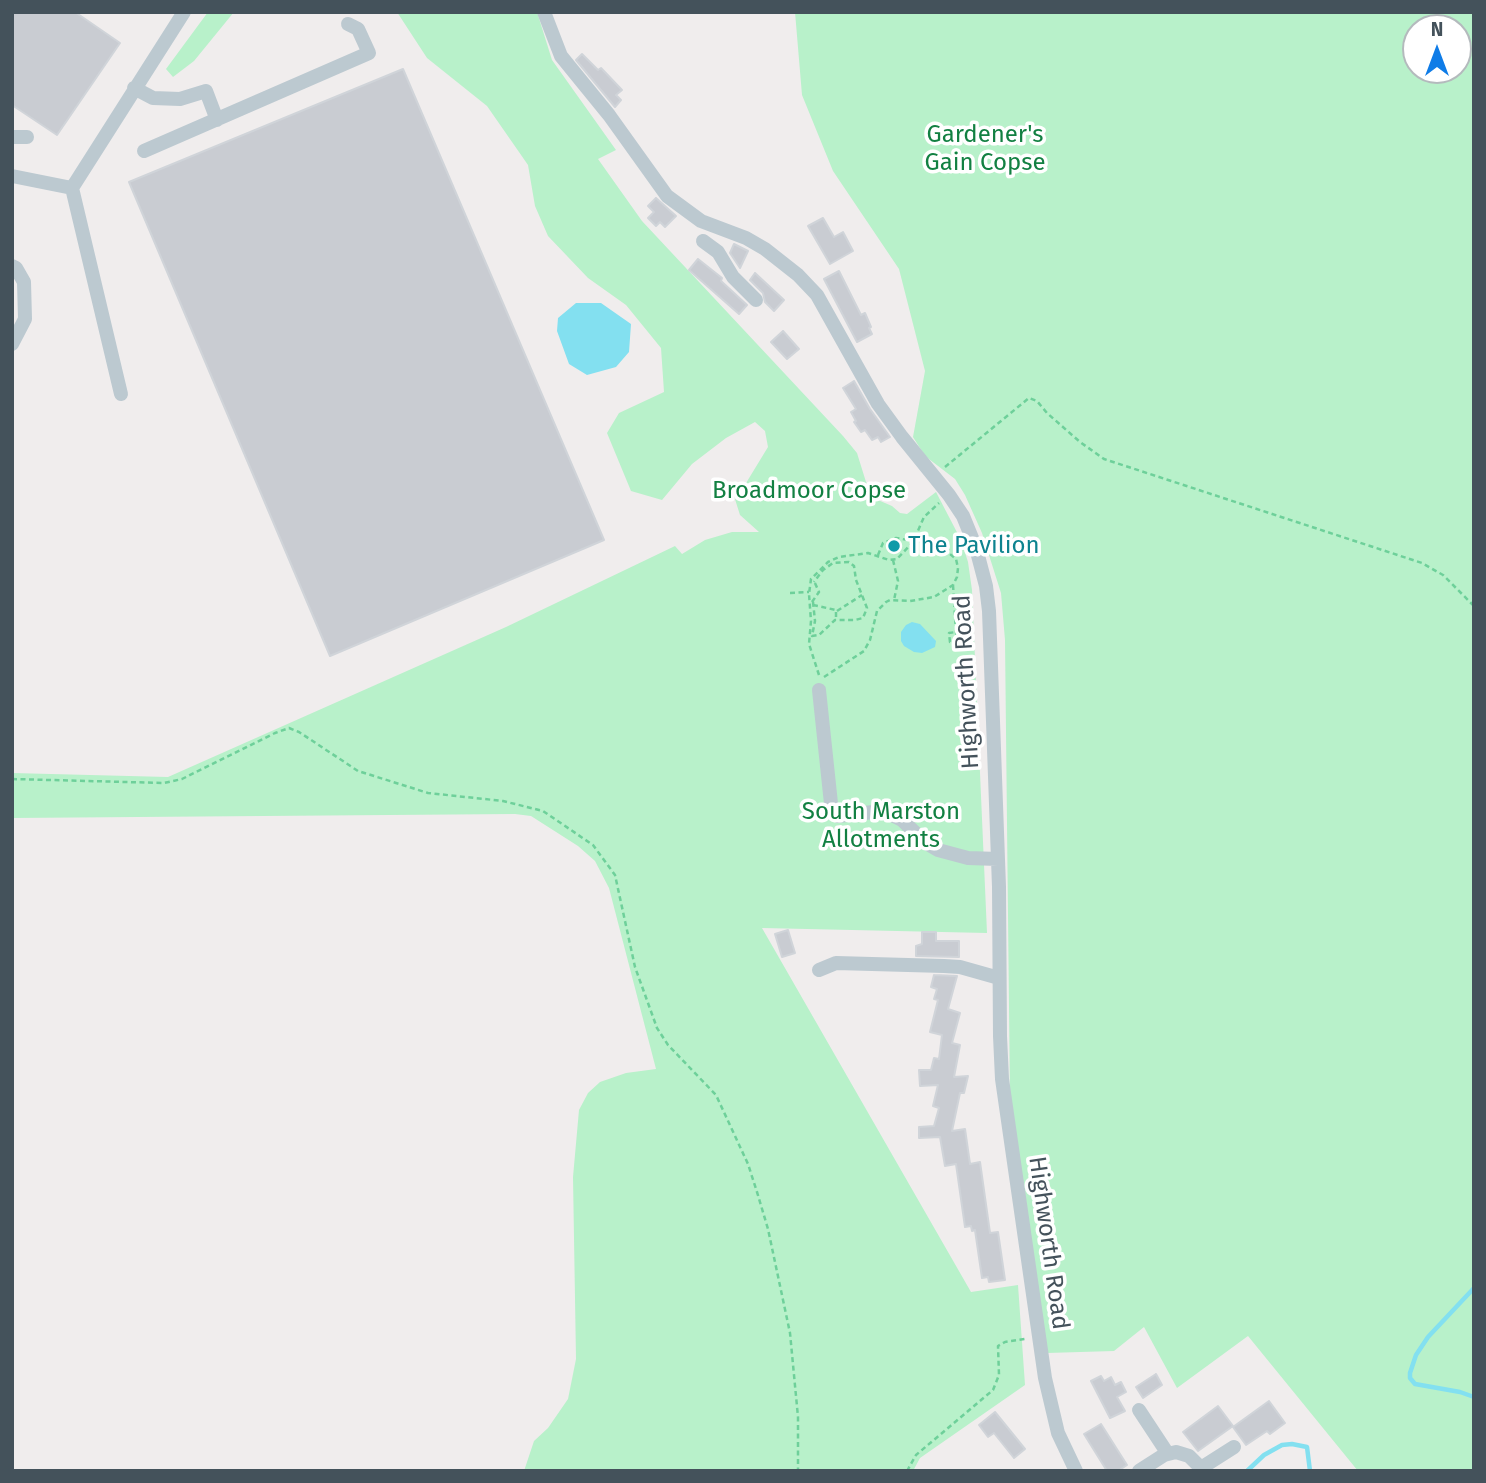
<!DOCTYPE html>
<style>
body{margin:0}
#map{position:relative;width:1486px;height:1483px;overflow:hidden;background:#f0eded;font-family:"Fira Sans",sans-serif}
canvas{display:block}
.frame{position:absolute;inset:0;border:14px solid #44525b;pointer-events:none}
.north{position:absolute;left:1402px;top:14px;width:70px;height:70px;box-sizing:border-box;background:#fff;border:2px solid #b4babd;border-radius:50%;rotate:0deg;font-size:19px;font-weight:700;line-height:28px;text-align:center;color:#44525b}
.north::after{content:'';display:block;margin:auto;width:24px;height:32px;background:#0f7ce7;clip-path:polygon(50% 0,100% 100%,50% 72%,0 100%)}
</style>
<div id="map">
<canvas width="1486" height="1483"></canvas>
<div class="frame"></div>
<div class="north">N</div>
</div>
<script>
const context = document.querySelector('canvas').getContext('2d');
context.lineJoin = 'round';
function paint(path, color) {
  context.fillStyle = color;
  context.fill(path, 'evenodd');
}
function toPath(rows) {
  const path = new Path2D();
  for (const r of rows) {
    path.moveTo(r[0], r[1]);
    for (let i = 2; i < r.length; i += 2) path.lineTo(r[i], r[i + 1]);
  }
  return path;
}
function trace(path, color, width, dash) {
  context.strokeStyle = color;
  context.lineWidth = width;
  context.lineCap = dash ? 'butt' : 'round';
  context.setLineDash(dash || []);
  context.stroke(path);
}
function label(font, color, halo, rows, align = 'center') {
  context.font = font + ' "Fira Sans",sans-serif';
  context.lineWidth = 7;
  context.setLineDash([]);
  context.textBaseline = 'middle';
  context.strokeStyle = halo;
  context.fillStyle = color;
  for (const [text, x, y, turn = 0] of rows) {
    context.save();
    context.translate(x, y);
    context.rotate((+turn || 0) * Math.PI / 180);
    context.textAlign = isNaN(turn) ? turn : align;
    if (halo) context.strokeText(text, 0, 0);
    context.fillText(text, 0, 0);
    context.restore();
  }
}
paint(toPath([
 [208,12,234,12,194,61,173,77,166,69],
 [397,12,537,12,552,60,616,150,598,159,642,221,843,436,857,453,866,482,878,500,892,506,900,513,907,514,936,492,961,540,968,562,972,590,987,933,762,928,971,1292,1018,1285,1025,1385,920,1458,913,1471,524,1471,534,1441,548,1428,568,1399,576,1359,573,1177,579,1110,588,1093,600,1082,626,1073,656,1069,609,888,595,861,578,846,531,816,515,814,12,818,12,773,168,777,506,627,675,546,682,554,705,540,732,532,759,532,740,515,734,496,743,488,768,447,765,431,755,422,726,438,692,464,662,500,631,491,607,433,619,413,664,392,661,348,626,305,588,278,548,236,535,206,528,165,487,106,427,58],
 [795,12,1474,12,1474,1471,1358,1471,1248,1336,1177,1388,1144,1327,1114,1351,1047,1353,1010,1098,1005,640,1001,593,982,533,965,495,955,479,925,456,913,437,925,371,899,269,833,171,802,95],
 [1416,28,1458,28,1458,70,1416,70]
]), '#b8f1ca');
paint(toPath([
 [576,303,601,303,631,324,629,352,616,367,587,375,569,364,557,331,558,318],
 [912,622,920,624,936,641,935,647,922,653,914,652,904,646,901,641,901,632,906,625]
]), '#83e0f0');
trace(toPath([
 [1474,1288,1428,1337,1416,1355,1410,1373,1410,1378,1415,1384,1460,1392,1474,1397],
 [1247,1471,1264,1455,1282,1445,1292,1444,1307,1447,1310,1471]
]), '#83e0f0', 4.5);
const building = toPath([
 [12,12,75,12,120,43,57,135,12,105,12,12],
 [582,54,598,70,601,68,622,90,616,95,621,100,615,107,576,60,582,54],
 [403,69,604,540,330,656,129,182,403,69],
 [656,198,676,216,665,227,660,222,656,226,648,218,654,212,648,206,656,198],
 [823,218,834,237,843,232,853,251,830,264,808,226,823,218],
 [734,244,748,251,740,268,730,253,734,244],
 [698,259,722,278,721,281,747,305,739,314,689,270,698,259],
 [839,271,861,315,865,313,871,327,869,328,872,334,857,342,824,279,839,271],
 [755,273,784,300,774,311,765,302,763,293,750,280,755,273],
 [783,331,799,349,787,359,771,342,783,331],
 [854,381,870,409,890,437,881,442,878,437,872,440,865,430,861,432,854,422,856,421,851,412,856,409,843,388,854,381],
 [788,930,795,953,782,957,775,934,788,930],
 [922,932,936,932,936,941,959,941,959,957,916,956,916,946,922,944,922,932],
 [934,975,957,976,948,1009,960,1013,952,1043,960,1045,954,1077,968,1076,964,1093,960,1093,952,1131,965,1129,970,1164,980,1162,990,1233,998,1232,1005,1280,989,1282,988,1277,982,1278,975,1230,972,1231,971,1226,965,1227,956,1164,945,1166,940,1137,919,1138,919,1127,934,1126,939,1108,933,1106,938,1085,920,1086,919,1070,931,1070,934,1058,939,1059,942,1035,930,1032,938,1000,934,999,937,989,931,987,934,975],
 [1156,1374,1162,1385,1143,1398,1136,1387,1156,1374],
 [1101,1376,1104,1381,1111,1377,1115,1385,1121,1382,1126,1392,1117,1397,1125,1411,1110,1418,1091,1381,1101,1376],
 [1269,1401,1285,1423,1270,1434,1267,1431,1246,1445,1233,1427,1269,1401],
 [1218,1406,1233,1426,1198,1451,1183,1432,1218,1406],
 [995,1412,1025,1449,1014,1458,994,1433,988,1437,979,1425,995,1412],
 [1101,1424,1127,1465,1118,1471,1107,1471,1084,1434,1101,1424]
]);
paint(building, '#c9ccd2');
trace(building, '#d0d4d9', 2);
trace(toPath([
 [945,467,1029,398,1037,401,1047,413,1080,442,1104,459,1422,563,1443,575,1474,606],
 [893,560,898,581,894,600],
 [953,585,956,632],
 [790,593,809,592],
 [812,602,819,592,814,581],
 [813,602,815,621,812,636,819,635,835,620,855,620,863,618,867,608,856,580,854,566,849,562,833,563,823,570,814,582],
 [813,605,836,610,836,620],
 [837,611,862,595],
 [956,632,957,642,950,642,949,633,956,632],
 [819,675,809,644,811,621,809,594,811,579,828,562,839,557,868,553,889,560,897,559,913,542,924,517,939,503],
 [824,677,864,651,870,640,877,611,886,602,890,600,910,601,934,597,953,585,957,577,958,568,956,559,939,545,896,538,883,543,878,555],
 [12,779,164,783,182,779,275,733,289,728,299,732,358,771,428,793,503,801,543,811,593,845,615,875,635,967,657,1028,668,1045,716,1095,748,1164,757,1192,768,1229,790,1333,798,1417,798,1471],
 [907,1471,916,1455,993,1390,999,1375,998,1346,1005,1342,1025,1339]
]), '#6ed09a', 2.5, [5, 3.5]);
trace(toPath([
 [544,12,561,56,609,115,667,196,701,221,746,238,765,249,798,275,817,295,878,404,902,437,949,495,963,516,976,548,986,586,989,611,999,887,1000,1036,1002,1079,1045,1378,1058,1433,1076,1471],
 [134,88,153,98,180,99,206,91,217,120],
 [12,137,27,137],
 [144,151,369,53,358,29,348,24],
 [12,176,72,188],
 [703,241,718,252,733,277,756,300],
 [12,266,16,268,24,282,25,319,12,344],
 [121,394,72,188,184,12],
 [819,690,832,813,838,816,873,812,888,813,902,820,926,843,938,850,968,858,998,859],
 [819,970,836,963,944,966,960,967,999,978],
 [1139,1410,1168,1454],
 [1139,1471,1164,1455,1176,1452,1189,1456,1201,1468,1234,1447]
]), '#bcc9d0', 14);
for (const [x, y, r, color] of [
 [894,546,7,"#0f9aa8"]
]) {
  const dot = new Path2D();
  dot.arc(x, y, r, 0, 2 * Math.PI);
  context.fillStyle = color;
  context.fill(dot);
  trace(dot, '#fff', 2.5);
}
label('24px', '#128042', '#fff', [
 ["Gardener's",985,135],
 ["Gain Copse",985,163],
 ["Broadmoor Copse",809,491],
 ["South Marston",881,812],
 ["Allotments",881,840]
]);
label('24px', '#0d838f', '#fff', [
 ["The Pavilion",908,546]
], 'left');
label('24px', '#44525b', '#fff', [
 ["Highworth Road",967,682,-93],
 ["Highworth Road",1048,1243,82]
]);
</script>
